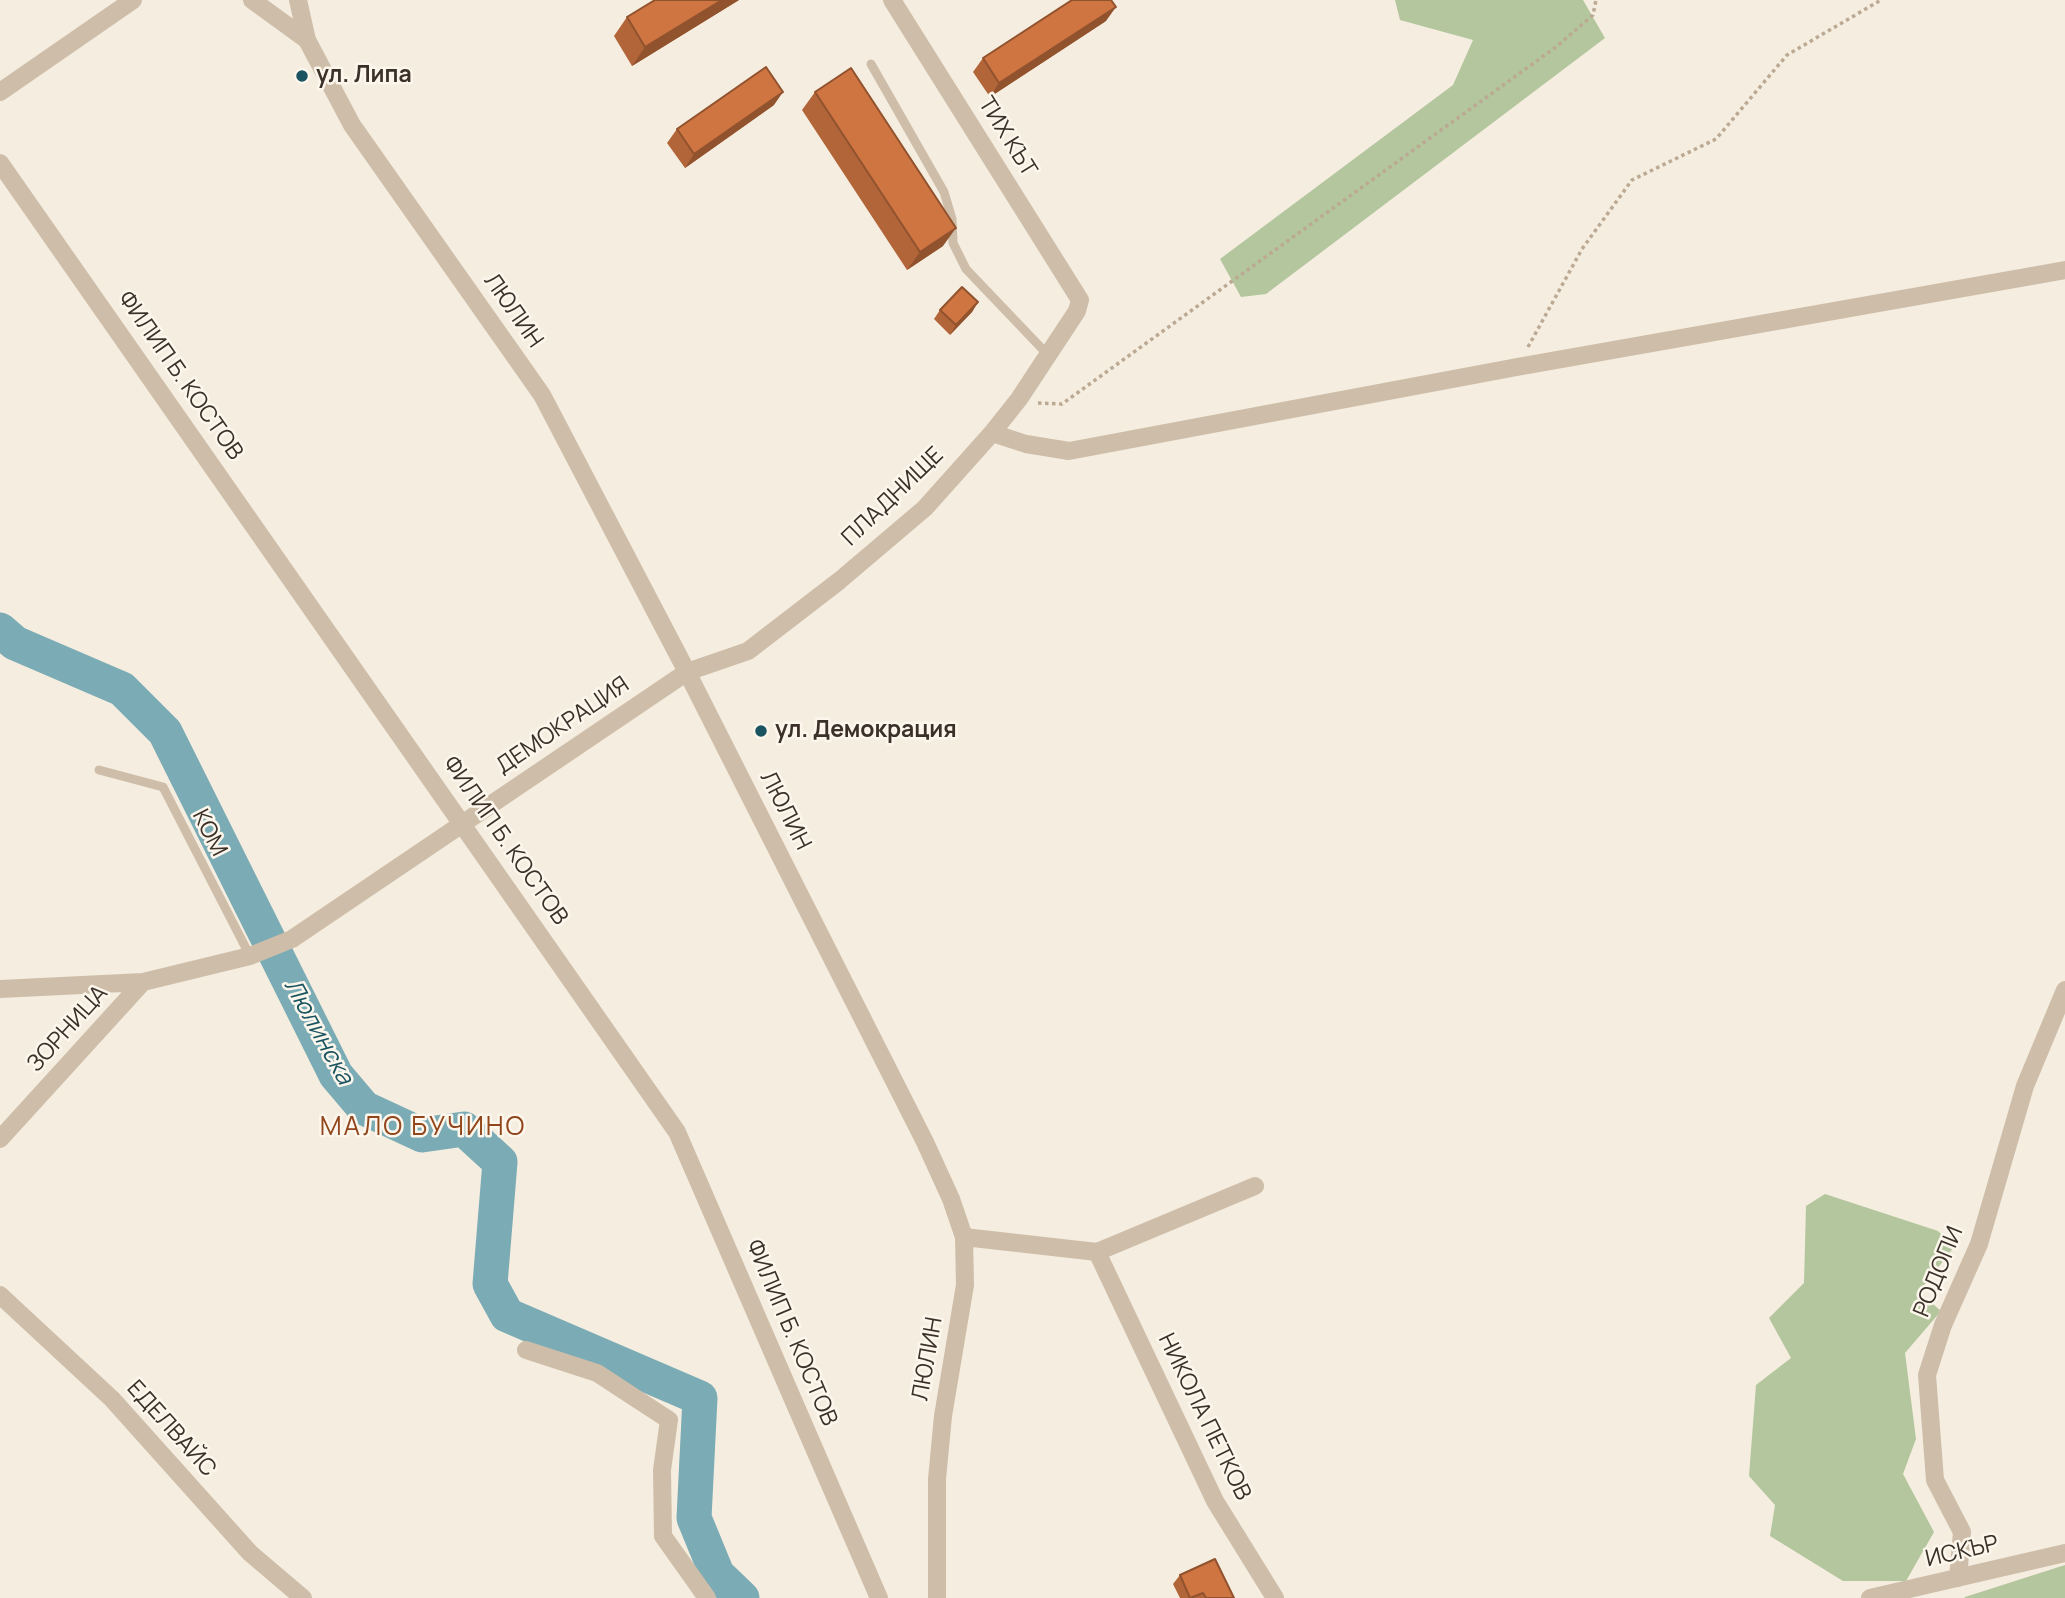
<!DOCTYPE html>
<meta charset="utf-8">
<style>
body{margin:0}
canvas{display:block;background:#f5eddf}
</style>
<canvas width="2065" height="1598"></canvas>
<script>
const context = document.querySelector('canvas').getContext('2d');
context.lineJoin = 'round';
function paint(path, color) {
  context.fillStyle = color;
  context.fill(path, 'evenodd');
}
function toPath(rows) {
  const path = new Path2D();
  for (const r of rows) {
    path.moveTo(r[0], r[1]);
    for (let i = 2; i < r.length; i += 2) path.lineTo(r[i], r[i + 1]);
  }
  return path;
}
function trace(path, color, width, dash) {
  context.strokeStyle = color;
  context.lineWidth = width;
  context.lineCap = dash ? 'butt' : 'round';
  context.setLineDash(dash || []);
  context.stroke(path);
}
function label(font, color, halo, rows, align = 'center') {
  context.font = font + ' Manrope,sans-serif';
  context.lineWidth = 5;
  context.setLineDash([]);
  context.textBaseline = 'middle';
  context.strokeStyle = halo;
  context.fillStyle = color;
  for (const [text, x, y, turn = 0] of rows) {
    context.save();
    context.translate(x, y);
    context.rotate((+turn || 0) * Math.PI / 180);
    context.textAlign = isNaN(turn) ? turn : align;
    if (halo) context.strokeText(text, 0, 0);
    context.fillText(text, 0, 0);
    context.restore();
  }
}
paint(toPath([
 [1395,0,1583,0,1605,38,1266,294,1241,297,1220,259,1453,85,1473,40,1400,20],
 [1825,1194,1938,1231,1954,1247,1919,1292,1941,1311,1905,1353,1916,1439,1903,1474,1934,1532,1906,1581,1843,1581,1770,1536,1775,1505,1749,1476,1756,1385,1791,1358,1769,1318,1804,1283,1806,1206],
 [2065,1565,2065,1598,1964,1598,1965,1597]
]), '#b3c69d');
trace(toPath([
 [0,630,15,643,122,689,165,732,336,1075,364,1108,422,1135,464,1129,500,1162,490,1284,507,1315,700,1398,694,1518,717,1574,742,1598]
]), '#7bacb5', 35);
trace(toPath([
 [1528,347,1582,249,1632,180,1716,139,1787,55,1881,0],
 [1038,403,1062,404,1556,47,1593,15,1596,0]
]), '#bba993', 3.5, [3.5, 3.5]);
trace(toPath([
 [871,64,944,192,952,219,953,243,966,269,1048,355],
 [99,770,163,787,250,956]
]), '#cebea9', 9);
trace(toPath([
 [252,0,307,40],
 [0,92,133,0],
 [0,163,677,1132,879,1598],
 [992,433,1026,444,1069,451,1517,367,2065,270],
 [0,989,143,982,250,956,292,939,687,672,748,651,839,581,925,508,992,433,1019,399,1077,311,1080,300,892,0],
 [0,1139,143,982],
 [964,1237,1097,1252,1255,1186],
 [1097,1252,1215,1501,1275,1598],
 [0,1295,112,1399,250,1553,303,1598],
 [526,1350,597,1373,669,1420,662,1470,663,1536,707,1598],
 [1958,1578,1962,1532,1935,1480,1927,1375,1943,1325,1979,1244,2025,1086,2065,990],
 [1870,1598,2065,1553]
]), '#cebea9', 18);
trace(toPath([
 [298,0,307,40,352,125,542,395,687,672,925,1142,951,1199,964,1237,965,1285,943,1416,937,1479,937,1598]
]), '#cebea9', 18);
paint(toPath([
 [739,0,632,66,614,36,627,17],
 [1106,21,990,97,973,72,983,58],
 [815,92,943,246,907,270,802,110],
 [774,105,685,168,667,143,677,129],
 [978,302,972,312,950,335,934,319,940,310],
 [1180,1575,1234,1598,1180,1598,1173,1584]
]), '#b26539');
paint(toPath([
 [722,0,739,0,632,66,645,47],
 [1116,7,1106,21,990,97,999,83],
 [783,92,774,105,685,168,694,154],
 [956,228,943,246,907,270,920,252],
 [978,302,972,312,950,335,956,325]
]), '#91522e');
const building = toPath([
 [655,0,722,0,645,47,627,17,655,0],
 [1072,0,1111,0,1116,7,999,83,983,58,1072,0],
 [766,67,783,92,694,154,677,129,766,67],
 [851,68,956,228,920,252,815,92,851,68],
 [962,287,978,302,956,325,940,310,962,287],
 [1215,1559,1234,1598,1206,1598,1203,1593,1190,1598,1180,1575,1215,1559]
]);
paint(building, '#cf7542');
trace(building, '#91522e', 2);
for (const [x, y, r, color] of [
 [302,76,7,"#1b5461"],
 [761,731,7,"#1b5461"]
]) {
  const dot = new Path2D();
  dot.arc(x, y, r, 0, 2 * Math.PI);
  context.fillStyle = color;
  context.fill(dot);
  trace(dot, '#fcf6ec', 2.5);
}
label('bold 23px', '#3b3129', '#fcf6ec', [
 ["ул. Липа",316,76],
 ["ул. Демокрация",775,731]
], 'left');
label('23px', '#3b3129', '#fcf6ec', [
 ["ТИХ КЪТ",1007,137,58],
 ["ЛЮЛИН",513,311,55],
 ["ФИЛИП Б. КОСТОВ",180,376,55],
 ["ПЛАДНИЩЕ",893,497,-44],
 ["ДЕМОКРАЦИЯ",563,726,-34],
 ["ЛЮЛИН",785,811,63],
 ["КОМ",209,833,63],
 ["ФИЛИП Б. КОСТОВ",505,841,55],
 ["ЗОРНИЦА",68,1029,-48],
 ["РОДОПИ",1939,1272,-68],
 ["ФИЛИП Б. КОСТОВ",791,1333,67],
 ["ЛЮЛИН",928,1359,-80],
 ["НИКОЛА ПЕТКОВ",1204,1417,64],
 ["ЕДЕЛВАЙС",171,1429,48],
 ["ИСКЪР",1962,1552,-13]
]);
label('italic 24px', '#1b5461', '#fcf6ec', [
 ["Люлинска",318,1032,61]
]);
context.letterSpacing = '2px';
label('26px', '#91451b', '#fcf6ec', [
 ["МАЛО БУЧИНО",423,1128]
]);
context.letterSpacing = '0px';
</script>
